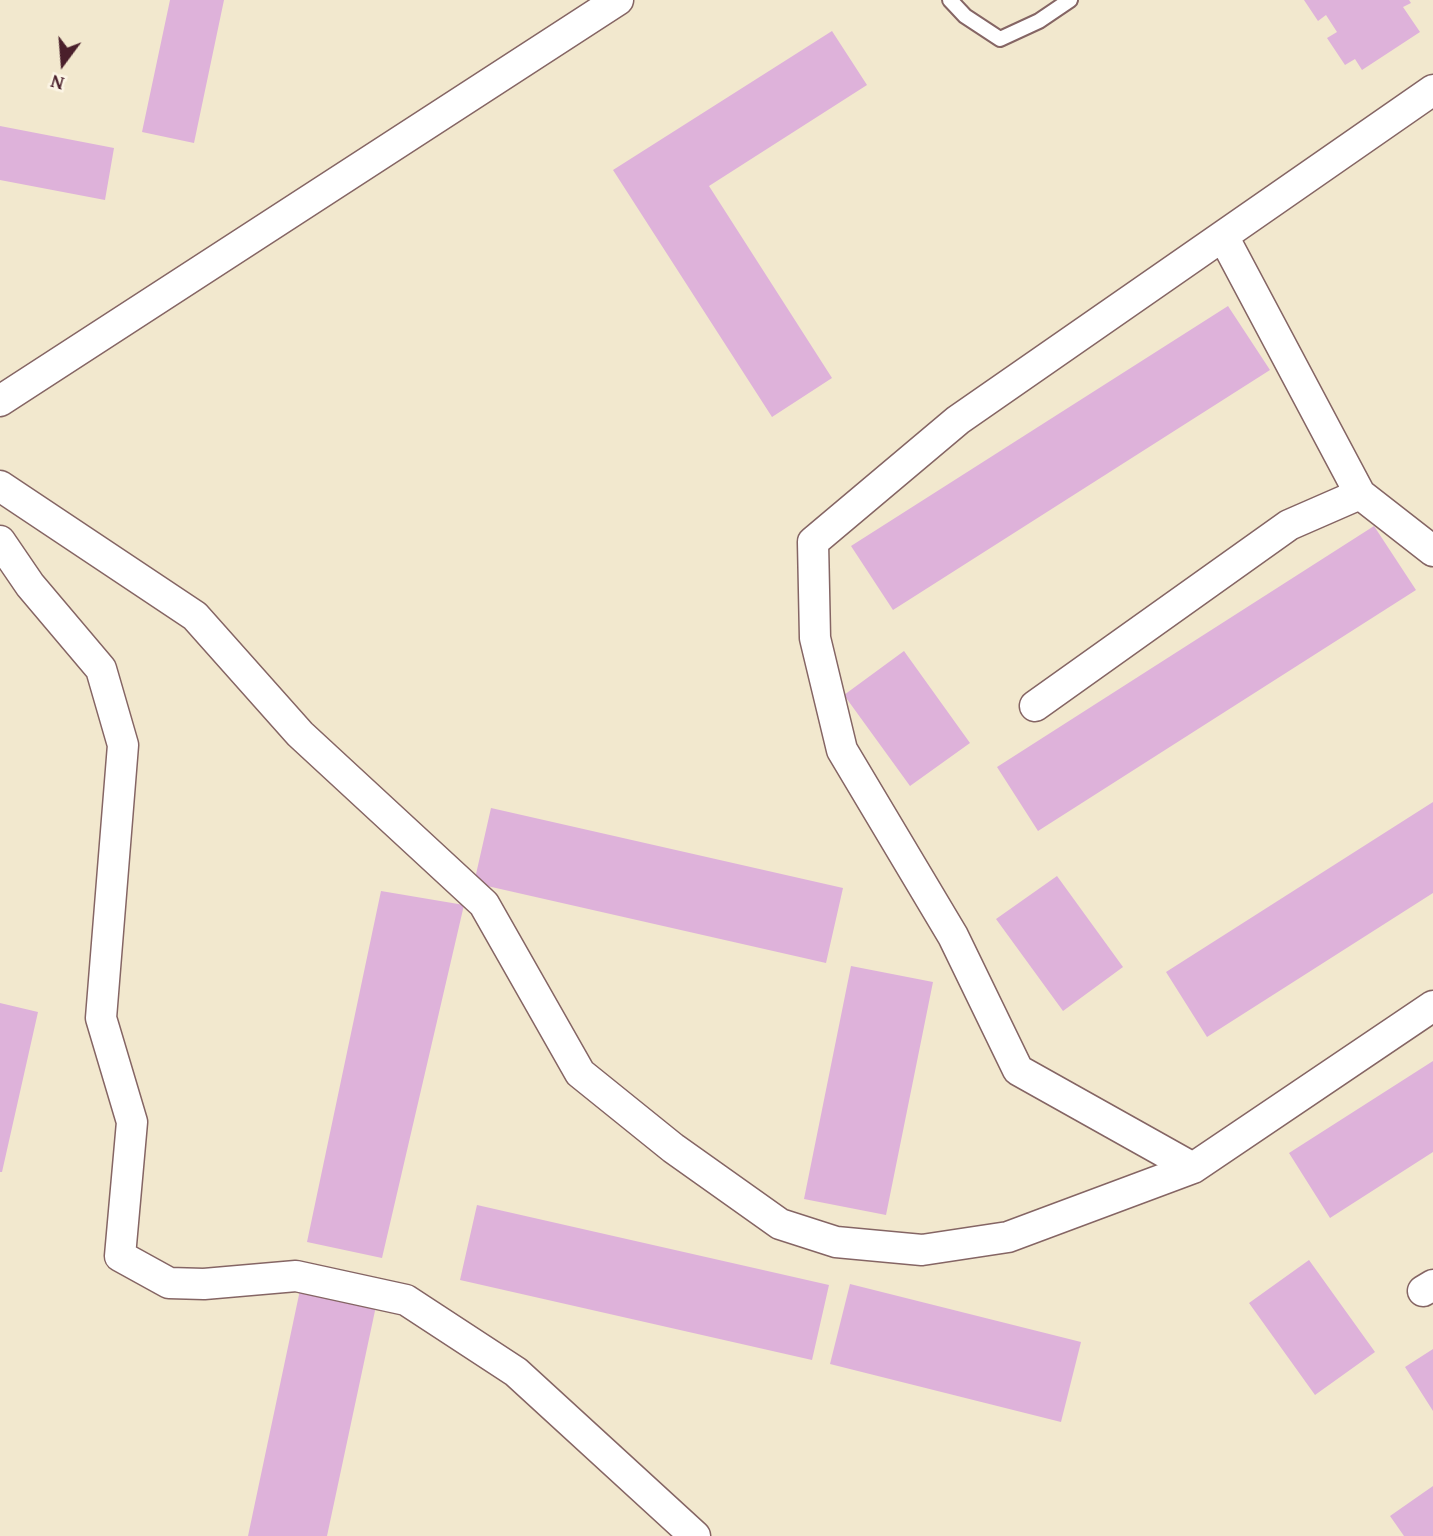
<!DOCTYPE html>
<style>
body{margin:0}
#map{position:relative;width:1433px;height:1536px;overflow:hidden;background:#f2e8ce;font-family:"Gentium Book Plus",serif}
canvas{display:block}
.north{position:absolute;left:28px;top:28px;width:70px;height:70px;-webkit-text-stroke:5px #fcf5e5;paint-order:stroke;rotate:196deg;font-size:19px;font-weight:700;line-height:28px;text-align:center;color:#4a1f2b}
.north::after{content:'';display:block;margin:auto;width:24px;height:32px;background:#4a1f2b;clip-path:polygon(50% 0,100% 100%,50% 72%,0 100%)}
</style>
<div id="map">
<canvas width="1433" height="1536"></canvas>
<div class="north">N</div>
</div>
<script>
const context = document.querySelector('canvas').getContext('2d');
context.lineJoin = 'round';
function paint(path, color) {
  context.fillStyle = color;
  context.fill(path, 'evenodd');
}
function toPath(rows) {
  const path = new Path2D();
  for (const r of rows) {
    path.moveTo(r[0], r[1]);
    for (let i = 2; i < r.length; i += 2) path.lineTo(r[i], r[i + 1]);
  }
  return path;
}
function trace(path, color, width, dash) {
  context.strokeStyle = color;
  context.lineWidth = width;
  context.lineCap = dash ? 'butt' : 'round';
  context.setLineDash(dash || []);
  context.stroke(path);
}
paint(toPath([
 [170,0,224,0,194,143,142,132],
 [1304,0,1409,0,1411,3,1403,7,1420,32,1362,70,1355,59,1345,65,1327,38,1337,32,1326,15,1318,21],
 [832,31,867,85,709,186,832,378,772,417,613,170],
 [0,126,114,148,105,200,0,180],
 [1228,306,1270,370,893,610,851,546],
 [1374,526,1416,590,1038,831,997,767],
 [904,651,970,743,910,786,844,695],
 [1433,802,1433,893,1207,1037,1166,972],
 [491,808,843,888,826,963,474,883],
 [1057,876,1123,967,1063,1011,996,919],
 [381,891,464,905,382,1258,307,1242],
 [851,966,933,982,886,1215,804,1199],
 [0,1003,38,1012,2,1172,0,1172],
 [1433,1061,1433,1152,1330,1218,1289,1153],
 [477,1205,829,1285,812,1360,460,1280],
 [1309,1260,1375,1352,1315,1395,1249,1303],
 [850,1284,1081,1342,1061,1422,830,1364],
 [300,1290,376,1306,327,1536,248,1536],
 [1433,1349,1433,1411,1405,1367],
 [1433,1486,1433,1536,1404,1536,1390,1516]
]), '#deb2da');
const lane = toPath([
 [950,0,965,16,1000,39,1039,21,1070,0]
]);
const street = toPath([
 [1223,236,1360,494],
 [0,401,618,0],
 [0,486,195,616,300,734,484,904,580,1073,673,1148,780,1224,836,1242,922,1250,1008,1237,1193,1168,1433,1006],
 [0,541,30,585,101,669,123,745,101,1018,132,1122,120,1256,169,1283,204,1284,296,1276,406,1300,516,1372,695,1536],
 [1035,706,1289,525,1360,494,1433,551],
 [1193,1168,1018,1070,953,936,842,750,815,638,813,542,958,420,1433,90],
 [1423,1291,1433,1285]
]);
trace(lane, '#856564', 18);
trace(street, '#856564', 33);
trace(lane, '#fff', 14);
trace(street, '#fff', 30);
</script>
